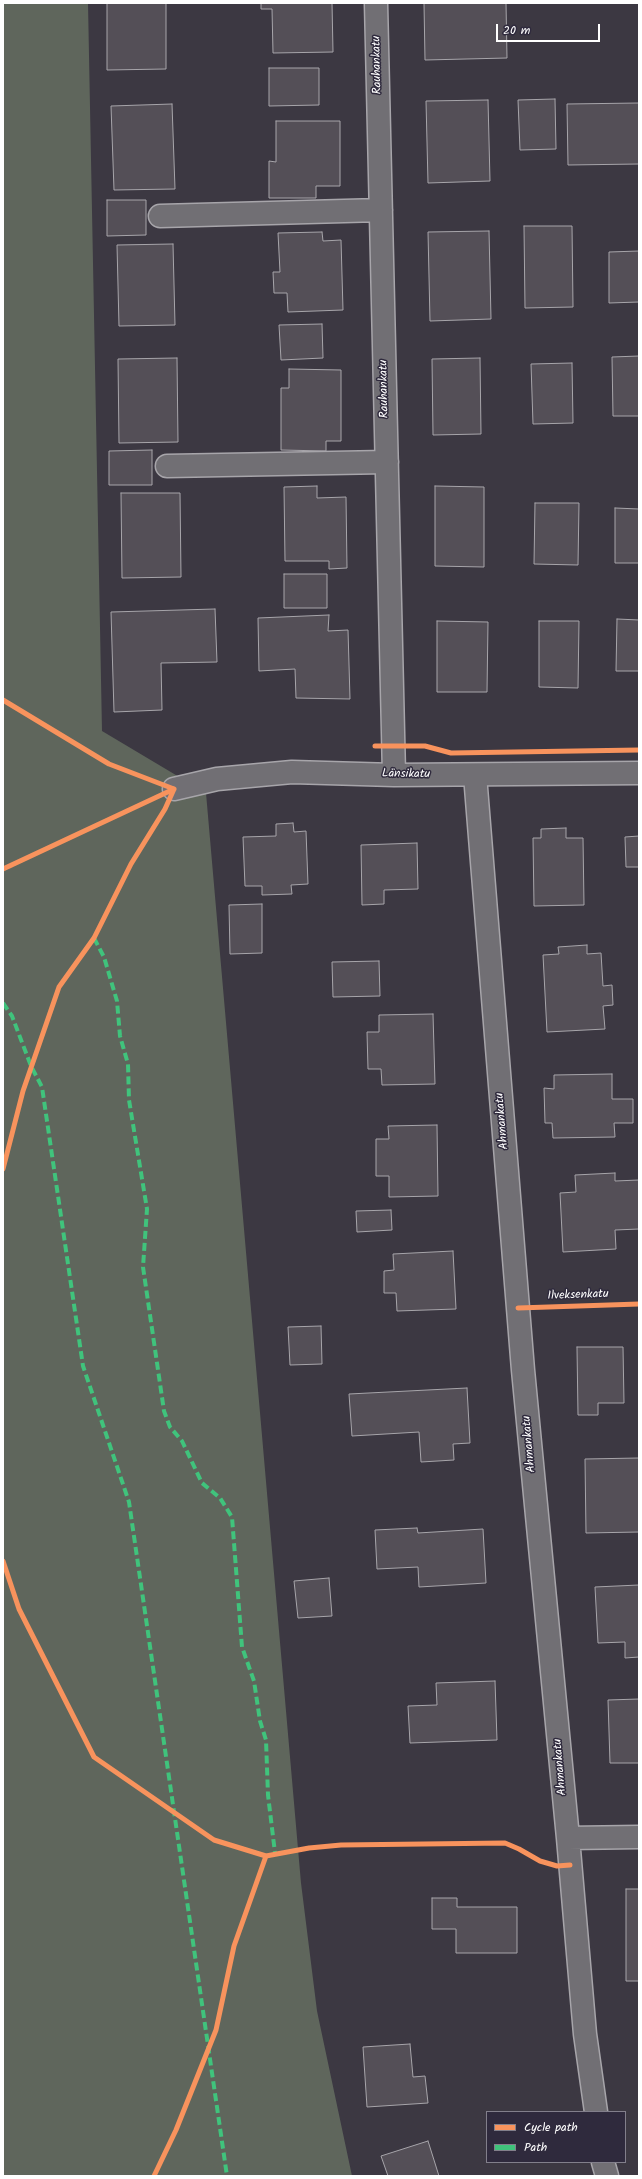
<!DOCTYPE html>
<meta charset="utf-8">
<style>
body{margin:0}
#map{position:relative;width:642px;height:2179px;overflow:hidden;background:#3c3842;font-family:Kalam,sans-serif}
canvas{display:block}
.frame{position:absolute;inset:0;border:4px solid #fff;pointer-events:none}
.legend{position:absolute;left:486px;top:2111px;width:140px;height:52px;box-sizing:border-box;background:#2f2a3d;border:1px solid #827f8b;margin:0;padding:5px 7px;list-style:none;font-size:12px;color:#fff}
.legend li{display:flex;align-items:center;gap:8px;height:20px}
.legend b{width:20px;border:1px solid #827f8b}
.scale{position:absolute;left:496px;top:24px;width:104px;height:18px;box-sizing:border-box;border:2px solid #fff;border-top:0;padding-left:5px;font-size:12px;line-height:14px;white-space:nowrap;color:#fff;-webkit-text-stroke:3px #2f2a3d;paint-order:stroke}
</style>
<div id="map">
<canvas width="642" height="2179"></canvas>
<div class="frame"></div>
<ul class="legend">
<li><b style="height:5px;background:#f8935d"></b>Cycle path</li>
<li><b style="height:5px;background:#40c37c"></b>Path</li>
</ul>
<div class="scale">20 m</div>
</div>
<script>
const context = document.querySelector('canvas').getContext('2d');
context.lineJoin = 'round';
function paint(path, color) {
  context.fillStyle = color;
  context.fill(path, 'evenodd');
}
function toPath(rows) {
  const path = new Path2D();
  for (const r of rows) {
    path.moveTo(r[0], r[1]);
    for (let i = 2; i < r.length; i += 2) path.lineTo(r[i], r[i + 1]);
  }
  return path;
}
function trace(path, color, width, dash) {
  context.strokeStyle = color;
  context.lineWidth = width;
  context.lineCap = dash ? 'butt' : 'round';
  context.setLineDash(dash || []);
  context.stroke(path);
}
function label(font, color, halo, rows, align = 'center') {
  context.font = font + ' Kalam,sans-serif';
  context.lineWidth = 3;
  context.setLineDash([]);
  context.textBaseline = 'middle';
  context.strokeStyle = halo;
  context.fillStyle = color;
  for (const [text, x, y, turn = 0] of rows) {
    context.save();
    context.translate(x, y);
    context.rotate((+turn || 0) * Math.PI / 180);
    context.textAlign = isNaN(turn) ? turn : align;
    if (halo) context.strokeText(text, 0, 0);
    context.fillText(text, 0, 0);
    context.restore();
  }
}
paint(toPath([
 [3,3,88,3,102,731,206,793,301,1883,317,2011,352,2176,3,2176]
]), '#5f665c');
const building = toPath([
 [107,3,166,3,166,69,107,70,107,3],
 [261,3,332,3,333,52,273,53,272,9,261,9,261,3],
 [424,3,506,3,507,58,425,60,424,3],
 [269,68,319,68,319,105,269,106,269,68],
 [555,99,556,149,520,150,518,100,555,99],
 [488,100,490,181,428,183,426,101,488,100],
 [639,103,639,164,568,165,567,104,639,103],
 [172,104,175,189,114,190,111,106,172,104],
 [276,121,340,121,340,186,316,186,316,198,269,198,269,161,276,162,276,121],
 [107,200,146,200,146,235,107,236,107,200],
 [524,226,572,226,573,307,525,308,524,226],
 [489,231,491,319,430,321,428,232,489,231],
 [322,232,323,241,341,240,343,310,288,312,287,293,274,293,273,272,280,272,278,233,322,232],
 [173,244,175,325,119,326,117,245,173,244],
 [639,251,639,302,609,303,609,252,639,251],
 [322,324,323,358,281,360,279,325,322,324],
 [639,356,639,416,613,416,612,357,639,356],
 [177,358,178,442,119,443,118,359,177,358],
 [480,358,481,434,433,435,432,359,480,358],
 [572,363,573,423,533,424,531,364,572,363],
 [289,369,341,370,341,441,326,441,326,451,281,450,281,388,289,388,289,369],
 [152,450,152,485,109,485,109,451,152,450],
 [317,486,317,498,346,497,347,568,329,569,329,561,285,561,284,487,317,486],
 [435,486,484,487,484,567,435,566,435,486],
 [121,493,180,493,181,577,122,578,121,493],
 [535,503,579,503,578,565,534,564,535,503],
 [615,508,639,509,639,563,615,563,615,508],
 [284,574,327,574,327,608,284,608,284,574],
 [215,609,217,662,161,663,162,710,114,712,111,612,215,609],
 [329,615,328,631,348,630,350,699,296,698,295,669,259,671,258,618,329,615],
 [617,619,639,620,639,671,616,671,617,619],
 [437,621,488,622,487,692,437,692,437,621],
 [539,621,579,621,578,688,539,687,539,621],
 [293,823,294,832,306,831,308,884,291,885,292,894,262,895,262,886,245,886,243,837,276,836,276,824,293,823],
 [566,828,566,838,583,838,584,905,534,906,533,838,541,838,541,829,566,828],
 [639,836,639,867,626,867,625,837,639,836],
 [417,843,418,889,384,890,384,904,362,905,361,845,417,843],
 [262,904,262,953,230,954,229,905,262,904],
 [587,945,587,954,601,953,603,986,612,985,613,1005,603,1006,605,1029,547,1032,543,955,559,954,558,947,587,945],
 [379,961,380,996,333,997,332,962,379,961],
 [433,1014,435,1084,382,1085,381,1069,368,1069,367,1032,379,1032,379,1015,433,1014],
 [612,1074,612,1099,633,1099,633,1123,614,1123,615,1137,553,1138,552,1123,545,1123,544,1088,554,1089,554,1075,612,1074],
 [437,1125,438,1196,389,1197,389,1176,376,1176,376,1139,389,1139,388,1126,437,1125],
 [615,1173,615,1181,639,1180,639,1229,615,1230,616,1249,563,1252,560,1193,576,1192,575,1175,615,1173],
 [391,1210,392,1230,357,1232,356,1211,391,1210],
 [453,1251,456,1309,397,1311,396,1293,384,1293,384,1271,394,1270,393,1254,453,1251],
 [321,1326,322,1364,290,1365,288,1327,321,1326],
 [577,1347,623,1347,624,1403,598,1403,598,1415,578,1415,577,1347],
 [467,1388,470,1443,453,1444,454,1460,421,1462,419,1432,352,1436,349,1394,467,1388],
 [639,1458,639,1532,586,1533,585,1459,639,1458],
 [417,1528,418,1533,483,1529,486,1583,419,1587,418,1567,377,1569,375,1530,417,1528],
 [329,1578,332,1616,298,1618,294,1581,329,1578],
 [639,1585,639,1657,625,1658,625,1642,598,1643,595,1587,639,1585],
 [495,1681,497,1740,410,1743,408,1706,437,1705,436,1683,495,1681],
 [639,1699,639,1763,610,1763,608,1700,639,1699],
 [626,1889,639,1889,639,1981,626,1981,626,1889],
 [432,1898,457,1898,457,1907,517,1907,517,1953,456,1953,456,1929,432,1929,432,1898],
 [410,2044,413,2077,425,2076,428,2103,367,2107,363,2047,410,2044],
 [428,2141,439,2176,388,2176,381,2156,428,2141]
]);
paint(building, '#544f57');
trace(building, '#a7a5aa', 1);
const minor = toPath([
 [376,3,394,775],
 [160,216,381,210],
 [167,466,387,462],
 [475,775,523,1370,568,1838,585,2034,596,2112],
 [174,789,217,779,292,772,394,775,639,773],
 [568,1838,639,1837],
 [603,2162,607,2176]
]);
trace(minor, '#a7a5aa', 25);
trace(minor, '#716f74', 22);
trace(toPath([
 [94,938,104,957,117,1001,120,1036,128,1064,129,1100,147,1209,143,1267,164,1411,170,1427,182,1441,202,1483,220,1498,232,1517,242,1647,254,1681,260,1721,266,1740,268,1795,275,1853],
 [3,1003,12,1016,31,1066,42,1087,83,1366,129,1502,227,2176]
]), '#40c37c', 4, [8, 4]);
trace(toPath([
 [3,700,109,764,174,789],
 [375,746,425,746,451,753,639,750],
 [3,869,174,789],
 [3,1169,23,1091,59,987,94,938,131,864,165,809,174,789],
 [518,1308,639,1304],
 [3,1561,19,1609,94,1757,214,1840,266,1856],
 [154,2176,176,2130,216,2030,234,1946,266,1856,309,1848,341,1845,505,1843,519,1849,540,1861,557,1866,570,1865]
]), '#f8935d', 5);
label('12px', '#fff', '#2f2a3d', [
 ["Rauhankatu",378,65,-91],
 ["Rauhankatu",385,389,-91],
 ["Länsikatu",406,775,1],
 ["Ahmankatu",503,1121,-95],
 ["Ilveksenkatu",578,1296,-2],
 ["Ahmankatu",530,1444,-95],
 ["Ahmankatu",561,1767,-95]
]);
</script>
